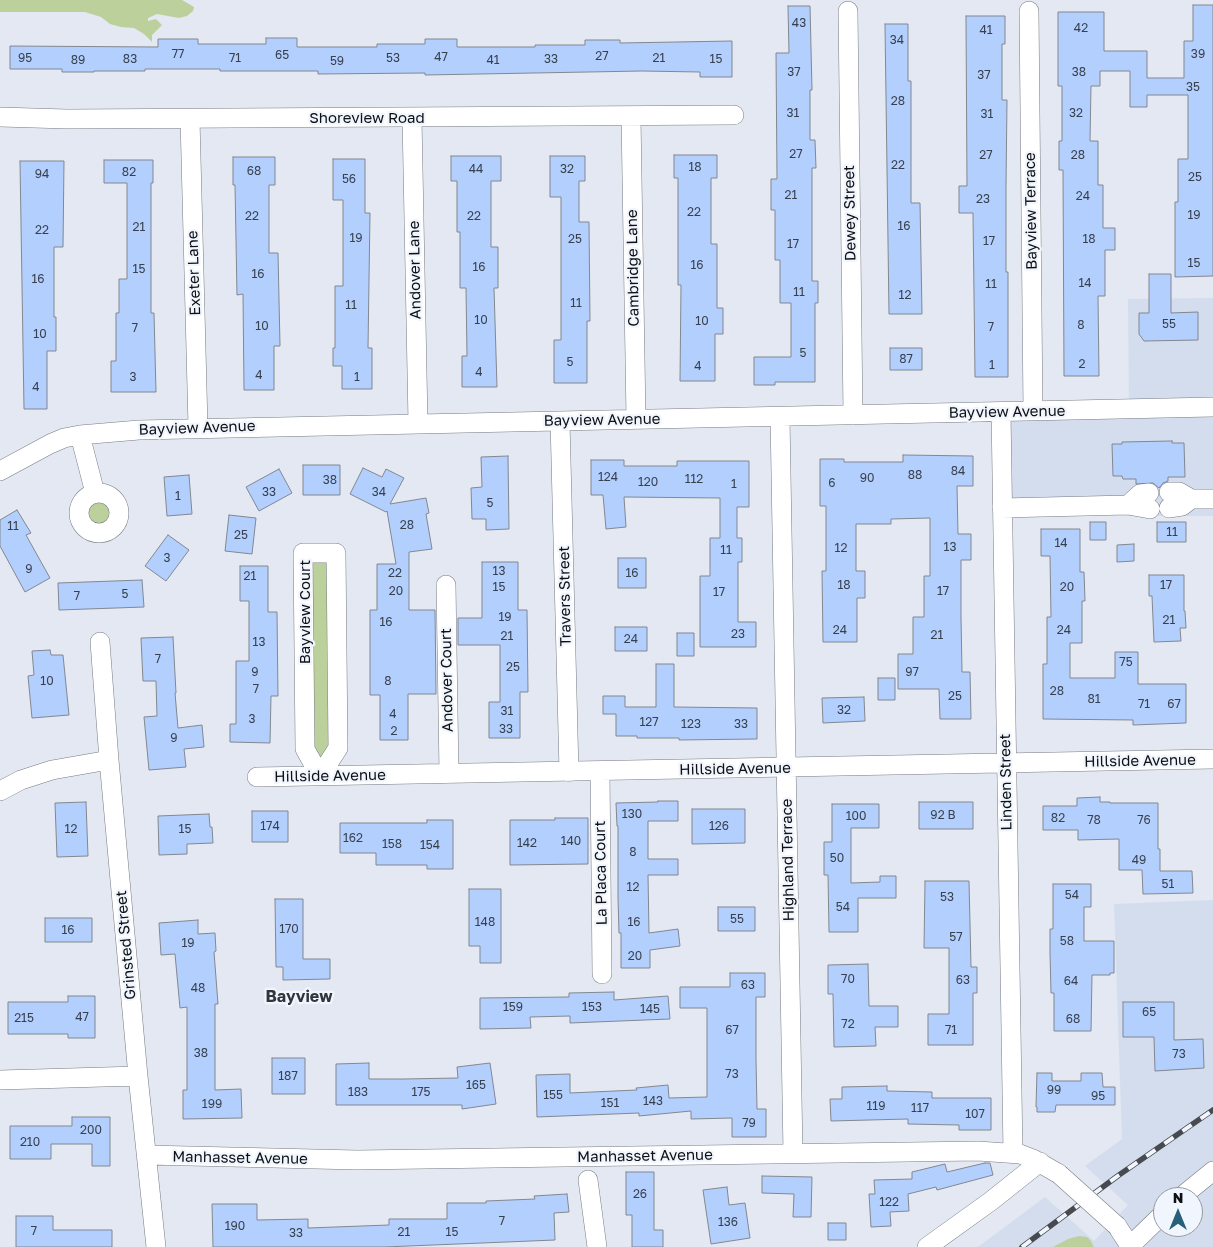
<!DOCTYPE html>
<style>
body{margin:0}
#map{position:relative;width:1213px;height:1247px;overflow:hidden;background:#e3e8f2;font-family:"Golos Text",sans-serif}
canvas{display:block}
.north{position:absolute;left:1153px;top:1187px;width:50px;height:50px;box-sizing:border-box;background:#f1f6fe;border:1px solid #969aa0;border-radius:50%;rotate:0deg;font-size:14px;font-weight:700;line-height:20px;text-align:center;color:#0e1013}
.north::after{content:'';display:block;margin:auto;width:18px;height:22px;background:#27607a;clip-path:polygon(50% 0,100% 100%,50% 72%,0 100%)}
</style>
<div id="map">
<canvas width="1213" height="1247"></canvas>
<div class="north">N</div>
</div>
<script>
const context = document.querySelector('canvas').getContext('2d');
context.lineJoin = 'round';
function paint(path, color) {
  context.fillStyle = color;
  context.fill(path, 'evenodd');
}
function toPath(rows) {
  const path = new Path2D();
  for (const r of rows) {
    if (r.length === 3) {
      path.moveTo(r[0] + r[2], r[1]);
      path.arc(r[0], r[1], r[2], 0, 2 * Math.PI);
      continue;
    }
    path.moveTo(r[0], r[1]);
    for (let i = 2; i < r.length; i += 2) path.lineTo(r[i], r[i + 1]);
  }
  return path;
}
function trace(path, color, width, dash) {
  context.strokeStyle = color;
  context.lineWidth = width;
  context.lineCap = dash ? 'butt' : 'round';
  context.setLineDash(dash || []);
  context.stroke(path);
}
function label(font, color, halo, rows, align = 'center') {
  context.font = font + ' "Golos Text",sans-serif';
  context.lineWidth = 4.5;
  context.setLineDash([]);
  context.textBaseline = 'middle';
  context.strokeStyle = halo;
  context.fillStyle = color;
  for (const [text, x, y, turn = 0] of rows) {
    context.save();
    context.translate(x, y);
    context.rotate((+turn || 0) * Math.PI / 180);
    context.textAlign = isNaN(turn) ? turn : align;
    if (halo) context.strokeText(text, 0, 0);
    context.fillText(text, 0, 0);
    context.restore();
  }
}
paint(toPath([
 [1213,298,1213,516,1129,516,1128,505,1002,508,1001,412,1129,408,1128,299],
 [1213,900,1213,1247,978,1247,1045,1197,1094,1241,1128,1205,1085,1166,1122,1139,1114,904],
 [1163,1197,1193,1197,1193,1227,1163,1227]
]), '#d3dded');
paint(toPath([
 [0,0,182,0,194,7,193,11,187,16,179,18,157,14,148,18,148,21,156,19,162,25,152,35,152,42,144,34,134,28,121,27,110,24,101,17,85,12,0,12],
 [99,513,20],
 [303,553,336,553,338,748,320,776,305,749],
 [1079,1236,1087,1237,1091,1241,1094,1247,1053,1247,1068,1239]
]), '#bcd09c');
const building = toPath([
 [1193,5,1213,5,1213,276,1175,277,1175,202,1178,202,1178,159,1188,159,1188,95,1147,95,1147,107,1130,107,1130,71,1100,71,1100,86,1091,86,1090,141,1098,141,1098,185,1103,185,1103,228,1115,228,1115,250,1105,250,1105,296,1098,296,1099,376,1064,376,1063,170,1059,170,1059,141,1062,141,1062,86,1058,86,1058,12,1104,12,1104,51,1147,51,1147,78,1184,78,1184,41,1193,41,1193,5],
 [788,6,810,6,812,90,810,90,810,140,815,140,816,168,812,168,812,281,818,281,818,303,815,303,815,382,775,382,775,385,754,385,754,357,791,357,791,303,780,303,780,260,775,260,775,210,771,210,771,179,777,179,776,53,789,53,788,6],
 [966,16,1005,16,1005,44,1002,44,1002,100,1007,100,1006,186,1006,272,1008,272,1008,377,975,377,973,213,959,213,959,186,967,186,966,16],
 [885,24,908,24,908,81,911,81,911,203,920,203,922,314,889,314,885,24],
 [266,38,297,38,297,47,377,47,377,44,425,44,425,39,457,39,457,47,535,47,535,45,585,45,585,40,620,40,620,43,732,41,732,77,700,77,700,72,642,71,425,75,425,73,318,74,318,71,220,71,220,69,145,69,145,71,94,71,94,72,62,72,62,69,10,69,10,46,158,47,158,39,198,39,198,44,266,44,266,38],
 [674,155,717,155,717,178,711,178,711,244,717,244,717,308,723,308,723,334,715,334,715,381,680,381,681,285,678,285,678,178,674,178,674,155],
 [451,156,501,156,501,181,491,181,491,247,498,247,498,288,494,288,497,387,462,387,462,356,467,356,466,288,460,288,460,232,457,232,457,181,451,181,451,156],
 [550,156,585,156,585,181,579,181,579,222,589,222,590,321,587,321,587,383,554,383,554,340,561,340,561,197,550,197,550,156],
 [233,157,275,157,275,185,269,185,269,253,278,253,280,346,274,346,274,390,244,390,243,294,237,295,235,185,233,185,233,157],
 [333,159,365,159,365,213,370,213,368,348,372,348,372,389,342,389,342,366,333,366,333,348,335,348,335,286,343,286,343,200,333,200,333,159],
 [104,160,153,160,153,183,151,183,151,313,154,313,156,392,111,392,111,361,116,361,116,313,119,313,119,279,127,279,127,183,104,183,104,160],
 [20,161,64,161,63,247,54,247,54,317,56,317,56,351,47,351,47,409,24,409,20,161],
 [1149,274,1171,274,1171,313,1198,312,1198,340,1144,341,1139,334,1139,313,1149,313,1149,274],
 [890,348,922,348,922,370,890,370,890,348],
 [1172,441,1172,443,1184,443,1185,477,1168,477,1168,481,1163,483,1159,488,1153,483,1136,484,1136,479,1123,479,1122,476,1113,476,1112,444,1122,444,1122,442,1172,441],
 [903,455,973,456,973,486,957,486,958,534,971,534,971,560,961,560,961,617,962,672,970,672,971,719,940,719,939,689,898,689,898,654,913,654,913,617,924,617,924,576,930,576,930,518,891,519,891,524,856,524,856,571,865,571,865,598,857,598,857,642,823,642,822,571,826,571,826,506,820,506,820,459,844,459,844,462,903,462,903,455],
 [508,456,509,529,486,530,486,519,472,519,471,488,482,487,481,457,508,456],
 [591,460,624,460,624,466,677,466,677,461,749,461,749,507,737,507,737,538,742,538,742,562,738,562,738,622,756,622,756,647,700,647,700,576,710,576,710,538,720,538,720,498,624,497,626,527,606,529,603,495,591,495,591,460],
 [303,465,340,465,340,495,303,495,303,465],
 [363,468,382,477,386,469,404,478,390,504,426,498,429,513,426,514,432,549,409,552,409,610,435,610,436,694,408,694,408,740,380,740,380,695,370,695,370,610,377,610,377,564,396,564,387,511,386,512,350,494,363,468],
 [279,469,292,493,259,511,246,487,279,469],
 [189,475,192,514,167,516,164,477,189,475],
 [17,510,31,533,26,535,50,578,25,592,0,546,0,520,17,510],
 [229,515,256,518,252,554,225,551,229,515],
 [1090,522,1106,522,1106,540,1090,540,1090,522],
 [1157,522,1186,522,1186,542,1157,542,1157,522],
 [1041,529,1080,529,1080,572,1084,572,1085,601,1082,601,1082,643,1070,643,1070,678,1115,678,1115,652,1138,652,1138,684,1186,684,1186,723,1133,725,1133,720,1043,719,1043,664,1047,664,1047,617,1051,617,1050,556,1041,556,1041,529],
 [168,535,189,550,166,581,145,566,168,535],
 [1134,544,1134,561,1117,562,1117,545,1134,544],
 [618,558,646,558,646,588,618,588,618,558],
 [482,562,518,562,518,610,527,610,528,692,520,692,520,738,489,738,489,702,500,702,500,645,458,645,458,618,482,618,482,562],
 [240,566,268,566,268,612,277,612,278,696,271,696,270,743,230,742,230,724,236,724,236,661,249,661,249,601,240,601,240,566],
 [1149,575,1184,575,1184,611,1185,611,1186,628,1180,628,1181,641,1154,642,1152,596,1149,596,1149,575],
 [142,580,144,607,59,610,58,583,142,580],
 [615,627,647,627,647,651,615,651,615,627],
 [677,633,694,633,694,656,677,656,677,633],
 [173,637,176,693,175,693,178,728,202,725,204,747,184,749,186,767,149,770,144,717,157,716,156,681,143,681,141,638,173,637],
 [50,650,51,655,63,655,69,715,32,718,28,676,34,675,32,651,50,650],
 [656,664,674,664,674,707,757,708,757,739,679,740,679,738,637,738,637,736,616,736,616,714,603,714,603,696,625,696,625,707,656,707,656,664],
 [878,678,895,678,895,700,878,700,878,678],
 [864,697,865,721,823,723,822,698,864,697],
 [1100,797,1100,802,1110,802,1110,803,1158,803,1158,849,1160,849,1160,871,1192,871,1193,893,1143,894,1142,870,1119,870,1119,839,1078,840,1078,830,1043,830,1043,806,1077,806,1077,798,1100,797],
 [658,801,678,801,678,821,648,821,648,859,678,859,678,875,648,875,649,933,678,929,680,946,650,950,650,968,621,968,621,933,619,933,618,898,618,826,617,826,616,803,658,802,658,801],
 [86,802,88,856,57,857,55,803,86,802],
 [919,802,973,802,973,829,919,829,919,802],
 [832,804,879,804,879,828,851,828,851,883,880,882,880,876,896,876,896,898,858,898,858,932,829,932,828,875,824,875,824,842,832,842,832,804],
 [692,809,745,809,745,843,692,844,692,809],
 [252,811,288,811,288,842,252,842,252,811],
 [209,814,210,827,212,827,213,843,187,844,187,854,159,855,158,816,209,814],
 [555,818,588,818,588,864,510,865,510,820,555,820,555,818],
 [427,820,453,820,453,869,427,869,427,865,376,865,376,853,340,853,340,823,427,823,427,820],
 [925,881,969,881,971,967,977,967,977,993,973,993,973,1045,928,1045,928,1014,949,1014,949,948,924,948,925,881],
 [1053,884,1091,884,1091,907,1084,907,1084,941,1114,941,1114,973,1110,973,1110,975,1092,975,1091,1031,1054,1031,1054,993,1051,993,1050,953,1050,929,1053,929,1053,884],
 [469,889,501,889,501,963,480,963,480,946,469,946,469,889],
 [275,899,303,899,303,959,330,959,330,979,283,980,283,967,276,967,275,899],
 [718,907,755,907,755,931,718,931,718,907],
 [45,918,92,918,92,942,45,942,45,918],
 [198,920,198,934,215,933,216,951,214,952,218,1004,215,1004,215,1090,241,1089,242,1118,183,1119,183,1090,187,1090,187,1007,180,1008,175,954,161,955,159,923,198,920],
 [868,964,869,1006,898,1006,898,1027,875,1027,876,1046,834,1047,833,994,828,994,828,965,868,964],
 [730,973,765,973,765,997,756,997,756,1059,757,1109,766,1109,766,1137,732,1137,732,1118,691,1119,691,1111,639,1116,639,1113,537,1117,536,1075,570,1074,570,1093,637,1090,636,1088,668,1085,669,1098,707,1097,707,1008,680,1008,680,987,730,987,730,973],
 [614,992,614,1000,668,996,670,1019,570,1023,570,1016,530,1017,531,1028,480,1029,480,998,569,997,569,993,614,992],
 [68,996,95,996,95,1038,68,1038,68,1034,8,1034,8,1002,68,1002,68,996],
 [1123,1002,1174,1002,1174,1040,1203,1039,1204,1068,1155,1071,1154,1037,1123,1037,1123,1002],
 [272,1058,305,1058,305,1094,272,1094,272,1058],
 [369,1063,369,1079,403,1079,458,1078,457,1067,490,1063,496,1104,462,1109,462,1105,336,1105,336,1064,369,1063],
 [1037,1073,1052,1073,1052,1081,1081,1081,1081,1073,1102,1073,1103,1087,1115,1087,1115,1105,1056,1105,1055,1112,1037,1112,1037,1107,1036,1107,1037,1073],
 [887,1086,887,1091,932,1092,932,1098,991,1098,991,1130,959,1130,959,1125,908,1124,908,1119,831,1121,830,1099,842,1099,842,1087,887,1086],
 [72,1117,110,1117,110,1166,92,1166,92,1144,51,1144,51,1159,10,1159,10,1126,72,1126,72,1117],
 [985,1163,990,1163,993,1175,937,1190,936,1187,908,1194,909,1211,890,1212,891,1226,871,1227,869,1194,875,1194,874,1180,912,1179,912,1172,945,1164,947,1172,985,1163],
 [626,1172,654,1172,654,1230,663,1230,663,1247,632,1247,632,1215,626,1215,626,1172],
 [762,1176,812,1177,811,1217,793,1217,794,1194,762,1193,762,1176],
 [727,1187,729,1205,745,1203,750,1238,711,1244,703,1190,727,1187],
 [567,1194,569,1212,554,1213,555,1240,384,1247,213,1247,212,1204,257,1204,257,1220,308,1219,308,1228,389,1225,389,1219,447,1219,447,1203,486,1203,486,1201,535,1199,534,1196,567,1194],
 [16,1216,53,1216,53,1230,112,1230,112,1247,16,1247,16,1216],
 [828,1223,846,1223,846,1240,828,1240,828,1223]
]);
paint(building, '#b3cffe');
trace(building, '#828790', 1);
const minor = toPath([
 [848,11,853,415],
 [1029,11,1033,411],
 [0,117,67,119,734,115],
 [631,117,636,419],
 [412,118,418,423],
 [190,119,198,427],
 [1001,412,1013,1153],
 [780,417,793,1153],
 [560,421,569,772],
 [80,435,95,493],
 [0,471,50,444,64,438,80,435,139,430,1213,407],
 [1169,492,1179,492,1191,499,1213,499],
 [99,513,20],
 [1128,505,1150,509],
 [1002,508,1128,505,1140,494,1149,493],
 [1169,508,1182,506,1191,499],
 [303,553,336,553,338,748,320,776,305,749,303,553],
 [446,585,449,774],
 [100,642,109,760,138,1076,156,1247],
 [600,771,602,974],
 [257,777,1213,759],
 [0,791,21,780,52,770,109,760],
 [0,1080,138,1076],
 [147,1155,357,1160,978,1151,1020,1154,1033,1159,1059,1174],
 [588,1180,597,1247],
 [1181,1197,1213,1171],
 [1117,1226,1130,1246,1163,1214],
 [927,1247,991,1201,1040,1162]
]);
trace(minor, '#767b84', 20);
trace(minor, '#fff', 19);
const rail = toPath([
 [1022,1247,1119,1175,1213,1110]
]);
trace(rail, '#474a4e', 5.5);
trace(rail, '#f1f6fe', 4, [11]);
const minorBridge = toPath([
 [1059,1174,1117,1226]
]);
trace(minorBridge, '#767b84', 20, []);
trace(minorBridge, '#fff', 19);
label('12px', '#37404e', null, [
 ["43",799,23],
 ["42",1081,28],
 ["41",986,30],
 ["34",897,40],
 ["77",178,54],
 ["39",1198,54],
 ["65",282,55],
 ["27",602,56],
 ["47",441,57],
 ["95",25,58],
 ["71",235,58],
 ["53",393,58],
 ["21",659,58],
 ["83",130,59],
 ["33",551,59],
 ["15",716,59],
 ["89",78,60],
 ["41",493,60],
 ["59",337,61],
 ["37",794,72],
 ["38",1079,72],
 ["37",984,75],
 ["35",1193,87],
 ["28",898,101],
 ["31",793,113],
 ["32",1076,113],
 ["31",987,114],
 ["27",796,154],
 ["27",986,155],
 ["28",1078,155],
 ["22",898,165],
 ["18",695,167],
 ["44",476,169],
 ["32",567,169],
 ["68",254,171],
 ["82",129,172],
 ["94",42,174],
 ["25",1195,177],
 ["56",349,179],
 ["21",791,195],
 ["24",1083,196],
 ["23",983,199],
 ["22",694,212],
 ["19",1194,215],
 ["22",252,216],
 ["22",474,216],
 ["16",904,226],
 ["21",139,227],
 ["22",42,230],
 ["19",356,238],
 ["25",575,239],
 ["18",1089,239],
 ["17",989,241],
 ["17",793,244],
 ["15",1194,263],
 ["16",697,265],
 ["16",479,267],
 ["15",139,269],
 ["16",258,274],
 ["16",38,279],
 ["14",1085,283],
 ["11",991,284],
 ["11",799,292],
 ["12",905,295],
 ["11",576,303],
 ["11",351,305],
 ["10",481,320],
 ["10",702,321],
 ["55",1169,324],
 ["8",1081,325],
 ["10",262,326],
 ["7",991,327],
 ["7",135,328],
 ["10",40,334],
 ["5",803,353],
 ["87",906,359],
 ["5",570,362],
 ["2",1082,364],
 ["1",992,365],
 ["4",698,366],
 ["4",479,372],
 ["4",259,375],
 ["3",133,377],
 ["1",357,377],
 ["4",36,387],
 ["84",958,471],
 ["88",915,475],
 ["124",608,477],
 ["90",867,478],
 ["112",694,479],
 ["38",330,480],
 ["120",648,482],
 ["6",832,483],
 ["1",734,484],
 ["33",269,492],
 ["34",379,492],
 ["1",178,496],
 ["5",490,503],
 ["28",407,525],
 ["11",13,526],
 ["11",1172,532],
 ["25",241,535],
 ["14",1061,543],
 ["13",950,547],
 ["12",841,548],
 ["11",726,550],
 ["3",167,558],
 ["9",29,569],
 ["13",499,571],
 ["22",395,573],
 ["16",632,573],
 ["21",250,576],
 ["18",844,585],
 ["17",1166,585],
 ["15",499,587],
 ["20",1067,587],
 ["20",396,591],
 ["17",943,591],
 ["17",719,592],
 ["5",125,594],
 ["7",77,596],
 ["19",505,617],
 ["21",1169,620],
 ["16",386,622],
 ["24",840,630],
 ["24",1064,630],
 ["23",738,634],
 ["21",937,635],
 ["21",507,636],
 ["24",631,639],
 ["13",259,642],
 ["7",158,659],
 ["75",1126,662],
 ["25",513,667],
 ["9",255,672],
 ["97",912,672],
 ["10",47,681],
 ["8",388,681],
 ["7",256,689],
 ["28",1057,691],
 ["25",955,696],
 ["81",1094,699],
 ["71",1144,704],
 ["67",1174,704],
 ["32",844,710],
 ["31",507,711],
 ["4",393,714],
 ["3",252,719],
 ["127",649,722],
 ["123",691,724],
 ["33",741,724],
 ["33",506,729],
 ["2",394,731],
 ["9",174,738],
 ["130",632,814],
 ["92 B",943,815],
 ["100",856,816],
 ["82",1058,818],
 ["78",1094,820],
 ["76",1144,820],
 ["174",270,826],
 ["126",719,826],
 ["12",71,829],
 ["15",185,829],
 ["162",353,838],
 ["140",571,841],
 ["142",527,843],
 ["158",392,844],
 ["154",430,845],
 ["8",633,852],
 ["50",837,858],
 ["49",1139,860],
 ["51",1168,884],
 ["12",633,887],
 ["54",1072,895],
 ["53",947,897],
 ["54",843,907],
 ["55",737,919],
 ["148",485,922],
 ["16",634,922],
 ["170",289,929],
 ["16",68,930],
 ["57",956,937],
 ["58",1067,941],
 ["19",188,943],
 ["20",635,956],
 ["70",848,979],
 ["63",963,980],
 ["64",1071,981],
 ["63",748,985],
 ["48",198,988],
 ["159",513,1007],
 ["153",592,1007],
 ["145",650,1009],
 ["65",1149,1012],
 ["47",82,1017],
 ["215",24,1018],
 ["68",1073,1019],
 ["72",848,1024],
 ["67",732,1030],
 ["71",951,1030],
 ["38",201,1053],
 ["73",1179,1054],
 ["73",732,1074],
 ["187",288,1076],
 ["165",476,1085],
 ["99",1054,1090],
 ["183",358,1092],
 ["175",421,1092],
 ["155",553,1095],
 ["95",1098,1096],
 ["143",653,1101],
 ["151",610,1103],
 ["199",212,1104],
 ["119",876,1106],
 ["117",920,1108],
 ["107",975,1114],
 ["79",749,1123],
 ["200",91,1130],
 ["210",30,1142],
 ["26",640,1194],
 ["122",889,1202],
 ["7",502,1221],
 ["136",728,1222],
 ["190",235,1226],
 ["7",34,1231],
 ["21",404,1232],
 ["15",452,1232],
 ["33",296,1233]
]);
label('15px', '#0e1013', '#f1f6fe', [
 ["Shoreview Road",367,118],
 ["Bayview Terrace",1031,211,-91],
 ["Dewey Street",850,213,-91],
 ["Cambridge Lane",633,268,-91],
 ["Andover Lane",415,270,-91],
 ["Exeter Lane",194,273,-92],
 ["Bayview Avenue",1007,412,-1],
 ["Bayview Avenue",602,420,-1],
 ["Bayview Avenue",197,428,-2],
 ["Travers Street",565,596,-91],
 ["Bayview Court",305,612,-90],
 ["Andover Court",447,680,-91],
 ["Hillside Avenue",1140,761,-1],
 ["Hillside Avenue",735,769,-1],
 ["Hillside Avenue",330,776,-1],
 ["Linden Street",1006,782,-91],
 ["Highland Terrace",788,860,-91],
 ["La Placa Court",601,873,-91],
 ["Grinsted Street",126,945,-95],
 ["Manhasset Avenue",645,1156,-1],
 ["Manhasset Avenue",240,1158,1]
]);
label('bold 16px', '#31353c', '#f1f6fe', [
 ["Bayview",299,997]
]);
</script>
